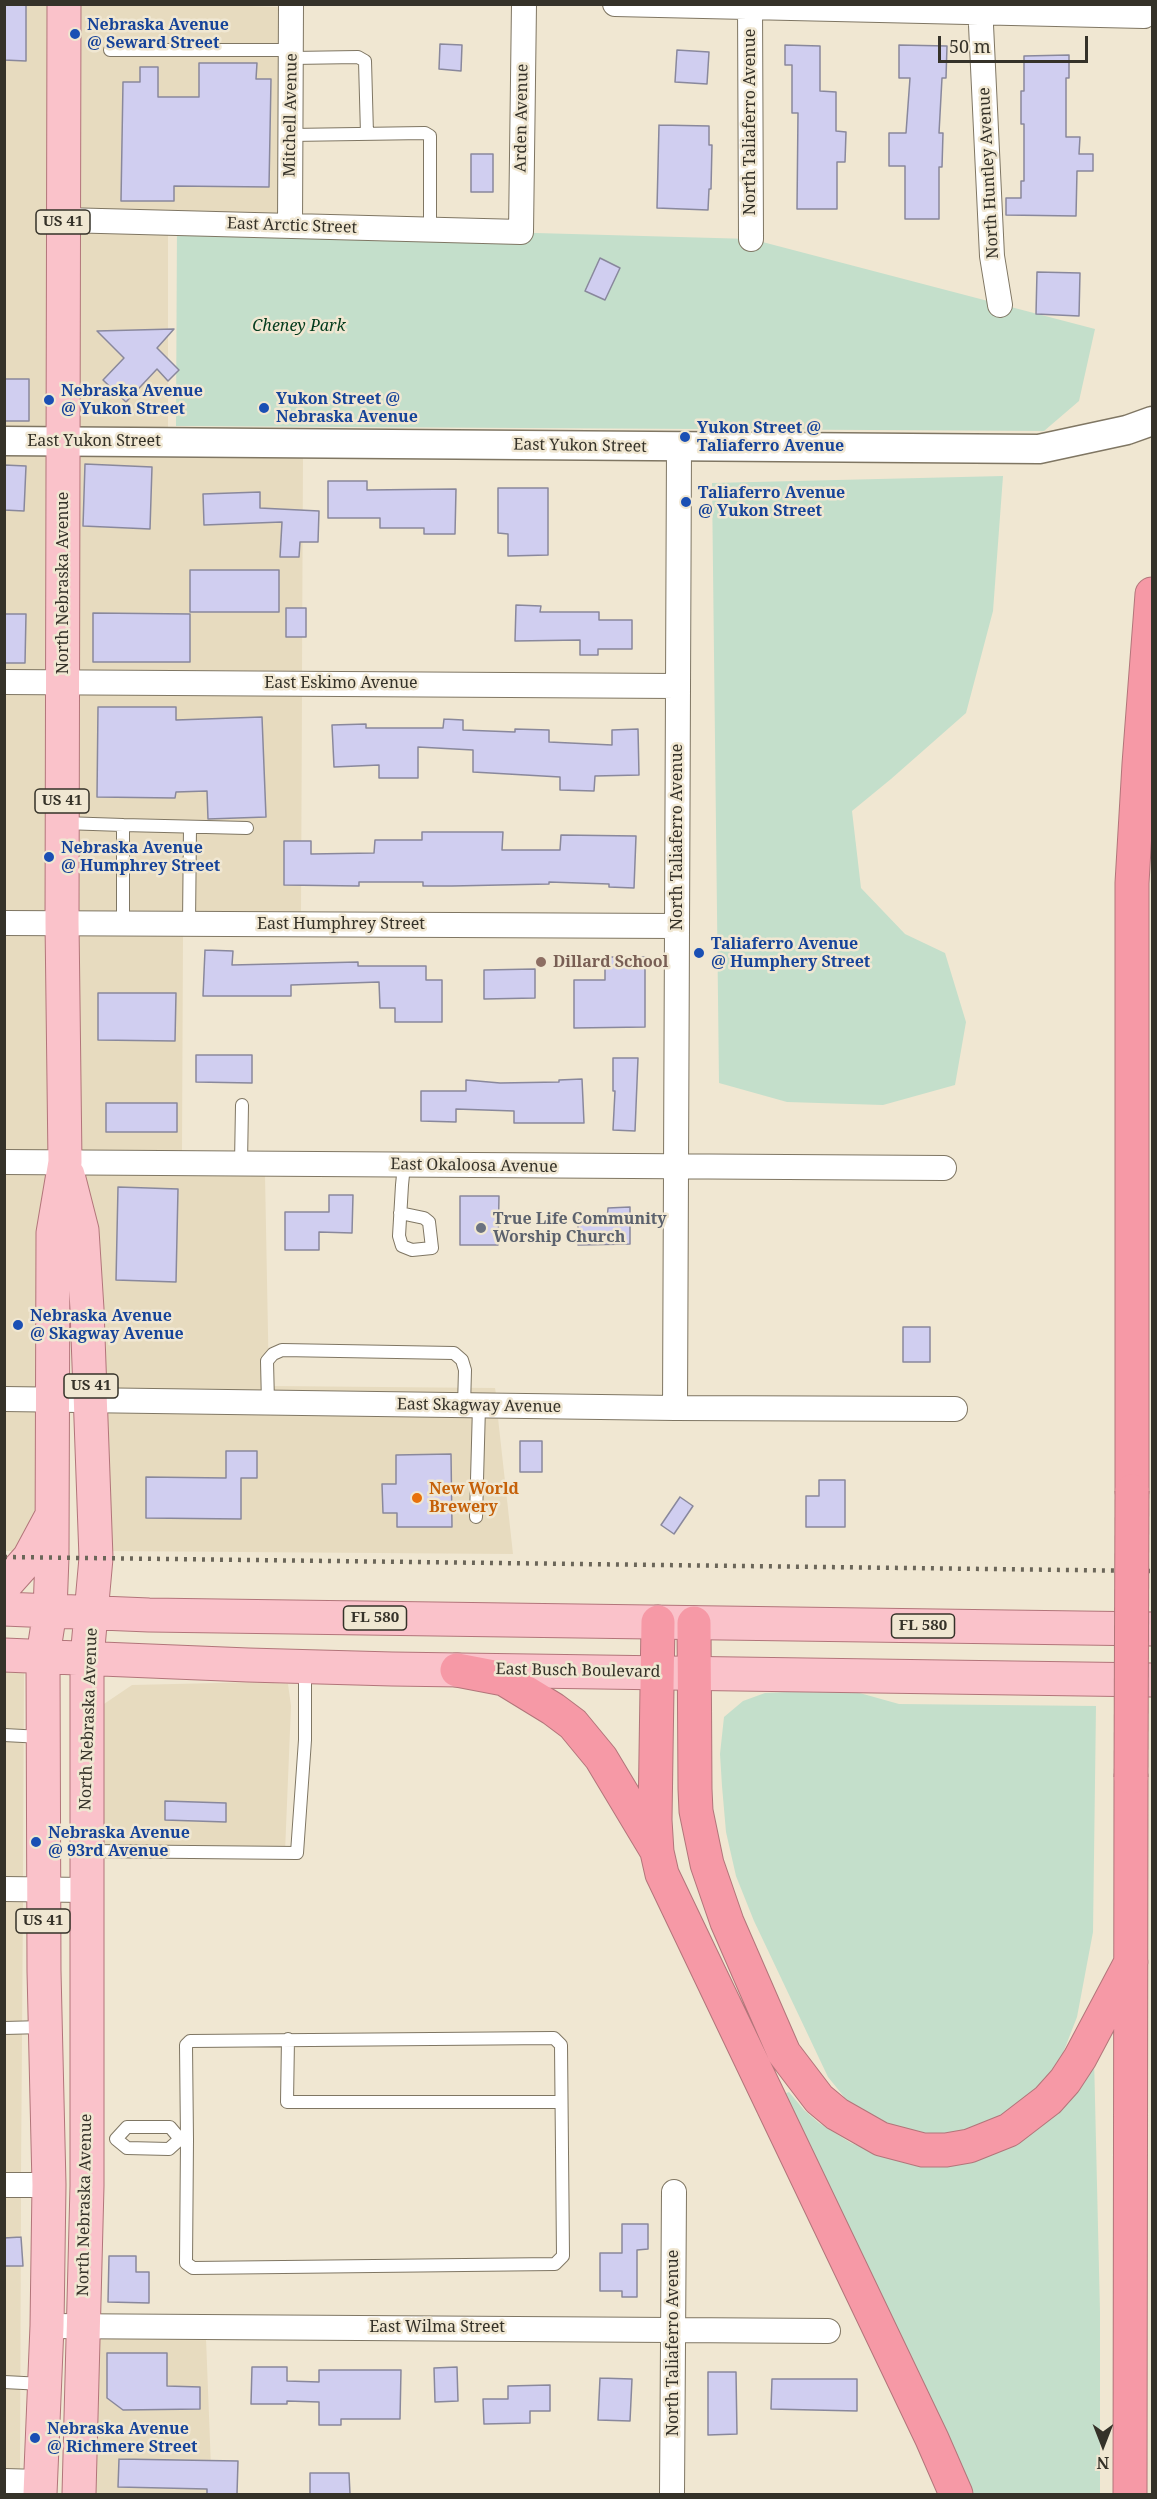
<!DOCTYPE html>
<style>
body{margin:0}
#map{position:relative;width:1157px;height:2499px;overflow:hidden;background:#f0e7d2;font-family:"Noto Serif",serif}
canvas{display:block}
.frame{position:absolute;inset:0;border:6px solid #353229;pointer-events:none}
.north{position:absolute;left:1073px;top:2415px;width:60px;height:60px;-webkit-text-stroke:4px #f0e7d2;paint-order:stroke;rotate:180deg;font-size:16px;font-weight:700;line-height:24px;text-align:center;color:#353229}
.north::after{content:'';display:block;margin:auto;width:21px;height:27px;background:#353229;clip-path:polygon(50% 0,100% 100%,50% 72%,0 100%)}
.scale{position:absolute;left:938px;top:36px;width:150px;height:27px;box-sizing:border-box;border:3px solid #353229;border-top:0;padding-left:8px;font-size:18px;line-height:21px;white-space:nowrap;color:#353229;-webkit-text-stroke:4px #f0e7d2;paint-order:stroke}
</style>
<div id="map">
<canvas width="1157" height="2499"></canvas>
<div class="frame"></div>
<div class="north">N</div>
<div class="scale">50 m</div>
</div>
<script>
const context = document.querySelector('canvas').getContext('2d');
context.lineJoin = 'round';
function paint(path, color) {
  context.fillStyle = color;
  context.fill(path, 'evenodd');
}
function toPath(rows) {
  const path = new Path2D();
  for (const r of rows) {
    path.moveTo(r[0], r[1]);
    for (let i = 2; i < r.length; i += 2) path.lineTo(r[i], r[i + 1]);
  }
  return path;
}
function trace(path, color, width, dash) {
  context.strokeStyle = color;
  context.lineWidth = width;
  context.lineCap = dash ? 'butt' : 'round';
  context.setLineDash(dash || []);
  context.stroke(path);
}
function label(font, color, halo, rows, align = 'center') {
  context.font = font + ' "Noto Serif",serif';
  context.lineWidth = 5;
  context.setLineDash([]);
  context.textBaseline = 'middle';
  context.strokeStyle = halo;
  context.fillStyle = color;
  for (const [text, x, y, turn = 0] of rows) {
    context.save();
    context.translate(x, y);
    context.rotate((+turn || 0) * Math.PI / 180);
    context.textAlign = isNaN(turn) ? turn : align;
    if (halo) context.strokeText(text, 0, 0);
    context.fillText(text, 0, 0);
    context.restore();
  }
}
paint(toPath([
 [182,4,281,7,278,214,73,208,74,5],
 [4,5,53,5,53,429,5,429],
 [73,232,168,234,168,430,74,429],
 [53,452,52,670,5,670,4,453],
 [74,452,303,454,302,671,73,670],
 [52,693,51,911,5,911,4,694],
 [73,693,302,695,301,912,72,911],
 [4,934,51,934,54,1150,5,1151],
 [72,934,183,935,182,1151,75,1150],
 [4,1174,52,1174,42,1387,5,1388],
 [78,1174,265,1175,269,1386,495,1388,496,1394,101,1389],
 [4,1411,42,1411,42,1510,21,1551,5,1551],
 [102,1413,498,1418,513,1554,107,1551],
 [5,1667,24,1667,23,1877,5,1877],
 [260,1682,288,1684,291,1706,285,1852,100,1849,101,1706,132,1685],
 [4,1901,23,1901,21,2173,5,2173],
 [4,2197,21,2197,20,2470,5,2470],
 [95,2338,206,2338,212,2494,94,2494]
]), '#e7dbbf');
paint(toPath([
 [177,223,751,239,1095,329,1079,401,1044,431,176,426],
 [1003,476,993,611,966,713,891,779,852,811,861,888,905,934,945,953,966,1022,955,1085,883,1105,787,1102,719,1083,712,483],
 [829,1690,856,1692,899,1704,1096,1706,1093,1932,1077,2017,1063,2053,1044,2082,1000,2116,951,2135,925,2135,895,2128,849,2103,828,2077,754,1921,736,1876,726,1832,722,1786,720,1754,724,1717,743,1701,765,1693],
 [1094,2057,1100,2312,1100,2494,962,2494,778,2096,789,2092,804,2110,819,2123,851,2143,875,2152,941,2156]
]), '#c4dfcb');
const building = toPath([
 [4,4,26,4,26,61,4,60,4,4],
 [440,44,462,45,461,71,439,69,440,44],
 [785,45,820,46,820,91,836,92,836,131,846,132,845,162,837,162,837,209,797,209,798,113,792,113,792,65,785,65,785,45],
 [899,45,947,46,946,78,942,78,939,133,943,133,942,167,939,167,939,219,905,219,905,166,889,166,889,133,906,133,910,78,899,78,899,45],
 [677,50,709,52,707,84,675,82,677,50],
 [1069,55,1069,78,1066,78,1066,137,1080,137,1079,154,1093,154,1093,171,1077,171,1076,216,1006,215,1006,198,1021,198,1021,181,1024,181,1024,124,1021,124,1021,91,1024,91,1024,56,1069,55],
 [199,63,257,63,256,79,271,79,269,187,174,186,174,201,121,201,123,82,140,82,140,67,158,67,158,97,199,97,199,63],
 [659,125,709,126,709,145,712,145,711,189,709,189,708,210,657,208,659,125],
 [471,154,493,154,493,192,471,192,471,154],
 [600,258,620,268,605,300,585,291,600,258],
 [1037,272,1080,273,1079,316,1036,314,1037,272],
 [174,329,157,348,179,370,168,381,157,369,126,402,103,380,124,358,97,331,174,329],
 [4,379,29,379,29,421,4,421,4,379],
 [85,464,152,467,150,529,83,526,85,464],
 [4,465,26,466,24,511,4,510,4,465],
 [328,481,367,481,367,490,456,489,455,534,424,534,424,528,380,528,380,518,328,518,328,481],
 [498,488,548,488,548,555,508,556,508,534,498,533,498,488],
 [260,492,260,508,319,511,318,542,300,542,299,557,280,557,282,522,204,525,203,494,260,492],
 [190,570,279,570,279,612,190,612,190,570],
 [516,605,541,606,540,612,599,612,599,620,632,620,632,649,598,649,598,655,580,655,580,640,515,641,516,605],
 [286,608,306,608,306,637,286,637,286,608],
 [93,613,190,614,190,662,93,662,93,613],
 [4,614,26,614,25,663,4,663,4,614],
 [98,707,176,707,176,720,262,717,266,817,208,819,207,791,176,792,175,798,97,797,98,707],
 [444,719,463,720,463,730,515,732,515,729,549,730,549,742,612,745,612,730,638,729,639,775,595,776,594,791,560,790,560,777,473,772,473,750,418,747,418,778,379,778,379,765,334,767,332,725,366,724,366,728,443,728,444,719],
 [422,832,503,832,502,850,560,850,561,835,636,836,634,888,609,887,609,884,549,882,549,884,452,886,423,886,423,882,359,882,359,886,284,885,284,841,311,841,311,854,374,853,375,840,422,840,422,832],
 [205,950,233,951,232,965,358,962,358,966,426,966,426,980,442,980,442,1022,395,1022,395,1008,380,1008,379,982,291,985,291,996,203,996,205,950],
 [605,957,645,957,645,1027,574,1028,574,980,605,980,605,957],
 [535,969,535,998,484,999,484,970,535,969],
 [98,993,176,993,175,1041,98,1040,98,993],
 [196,1055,252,1055,252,1083,196,1082,196,1055],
 [613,1058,638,1058,635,1131,613,1130,615,1091,613,1091,613,1058],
 [582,1079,584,1123,514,1123,514,1111,456,1109,456,1122,421,1121,421,1091,466,1091,466,1080,500,1083,559,1082,559,1080,582,1079],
 [106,1103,177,1103,177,1132,106,1132,106,1103],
 [118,1187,178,1189,176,1282,116,1280,118,1187],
 [329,1195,353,1195,352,1233,319,1232,319,1250,285,1250,285,1212,329,1212,329,1195],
 [460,1196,499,1196,498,1245,460,1245,460,1196],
 [630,1207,630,1244,578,1245,578,1220,607,1221,608,1208,630,1207],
 [903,1327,930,1327,930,1362,903,1362,903,1327],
 [520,1441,542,1441,542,1472,520,1472,520,1441],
 [226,1451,257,1451,257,1478,241,1478,241,1519,146,1518,146,1477,226,1478,226,1451],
 [451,1454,452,1527,397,1527,397,1513,383,1513,382,1484,396,1484,396,1455,451,1454],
 [819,1480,845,1480,845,1527,806,1527,806,1496,819,1496,819,1480],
 [680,1497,693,1506,674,1534,661,1525,680,1497],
 [165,1801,226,1803,226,1822,165,1820,165,1801],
 [622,2224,648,2224,648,2249,637,2250,637,2297,622,2297,622,2291,600,2291,600,2253,622,2253,622,2224],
 [21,2237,23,2266,4,2266,4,2238,21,2237],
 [109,2256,136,2256,136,2272,149,2272,149,2303,108,2302,109,2256],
 [107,2353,167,2353,167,2386,200,2387,200,2409,123,2410,107,2398,107,2353],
 [252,2367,287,2367,287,2381,319,2382,319,2370,401,2370,400,2419,341,2419,341,2425,319,2425,319,2402,287,2401,287,2404,251,2404,252,2367],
 [457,2367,458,2401,435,2402,434,2368,457,2367],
 [708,2372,736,2372,737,2434,708,2435,708,2372],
 [600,2378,632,2379,630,2421,598,2420,600,2378],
 [772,2379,857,2379,857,2411,771,2409,772,2379],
 [550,2385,550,2411,530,2411,530,2423,484,2424,483,2399,508,2399,508,2386,550,2385],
 [119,2459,238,2461,237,2494,207,2494,207,2489,118,2487,119,2459],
 [310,2473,349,2473,350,2494,310,2494,310,2473]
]);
paint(building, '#d0cef0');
trace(building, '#89889c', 1.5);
const service = toPath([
 [110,50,292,50],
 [292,58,358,57,365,61,367,134],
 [290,135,425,133,430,136,430,230],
 [63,823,123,825,123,923],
 [123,825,247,828],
 [189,923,190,827],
 [241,1163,242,1105],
 [400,1213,424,1218,429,1222,432,1248,412,1250,402,1246,399,1236,402,1185,404,1165],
 [268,1403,267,1361,273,1354,282,1350,454,1353,462,1360,465,1370,464,1406],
 [476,1517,479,1406],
 [4,1735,42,1737],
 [87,1851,297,1853,305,1740,305,1667],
 [4,2028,44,2027],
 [288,2039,287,2102,561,2102],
 [127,2127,170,2127,180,2139,169,2149,127,2148,116,2139,127,2127],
 [180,2139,187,2140,186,2263,193,2268,555,2264,563,2256,561,2045,554,2038,190,2041,186,2045,187,2140],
 [4,2382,43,2384]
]);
const minor = toPath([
 [615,4,1144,16],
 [750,4,751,239],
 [980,4,992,256,1000,305],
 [63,220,521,232,524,4],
 [290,226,291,4],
 [4,682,677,686],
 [4,923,677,926],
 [4,1162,944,1168],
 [4,1399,675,1408,955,1409],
 [675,1408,679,447],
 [4,1889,86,1890],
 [4,2185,49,2185],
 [47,2326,828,2331],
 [4,2481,40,2482],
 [672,2494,674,2192]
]);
const tertiary = toPath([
 [4,441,1039,449,1127,430,1152,421]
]);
const primary = toPath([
 [68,1175,82,1230,87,1309,96,1558,87,1658,87,2186,79,2494],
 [4,1586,29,1558,51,1517],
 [4,1609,149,1615,1152,1629],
 [4,1655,248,1665,392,1669,1152,1680],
 [40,2494,47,2326,49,2185,44,1971,43,1656,50,1611,52,1557,53,1233,65,1162,62,922,64,4]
]);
const motorway = toPath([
 [1132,1491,1132,883,1139,764,1152,594],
 [658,1622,655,1820,657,1852,662,1874,932,2439,956,2494],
 [694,1623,695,1789,696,1811,707,1864,727,1922,784,2053,819,2099,837,2114,881,2139,923,2150,946,2150,969,2146,1009,2130,1048,2100,1065,2081,1080,2058,1131,1962],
 [457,1670,504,1679,553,1709,573,1724,601,1758,655,1848],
 [1130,2494,1131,1777]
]);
trace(service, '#7f7663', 14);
trace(minor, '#7f7663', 26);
trace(tertiary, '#7f7663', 31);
trace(primary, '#b2757a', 35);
trace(motorway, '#b2757a', 35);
trace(service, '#fff', 12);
trace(minor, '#fff', 24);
trace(tertiary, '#fff', 28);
trace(primary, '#fac2ca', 33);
trace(motorway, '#f699a6', 33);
trace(toPath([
 [4,1557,1152,1571]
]), '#6b6659', 4.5, [3, 6]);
const motorwayBridge = toPath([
 [1131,1777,1132,1491]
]);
trace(motorwayBridge, '#b2757a', 35, []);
trace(motorwayBridge, '#f699a6', 33);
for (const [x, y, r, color] of [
 [75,34,6,"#1a4fb4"],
 [49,400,6,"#1a4fb4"],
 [264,408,6,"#1a4fb4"],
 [685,437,6,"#1a4fb4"],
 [686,502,6,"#1a4fb4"],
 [49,857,6,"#1a4fb4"],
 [699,953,6,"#1a4fb4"],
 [541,962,6,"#8d6e63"],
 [481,1228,6,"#6b7280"],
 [18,1325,6,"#1a4fb4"],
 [417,1498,6,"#e8710a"],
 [36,1842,6,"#1a4fb4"],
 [35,2438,6,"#1a4fb4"]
]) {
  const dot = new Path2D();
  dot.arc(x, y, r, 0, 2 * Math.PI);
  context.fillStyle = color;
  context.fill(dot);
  trace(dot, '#f0e7d2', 2);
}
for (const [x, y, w] of [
 [63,222,54],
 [62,801,54],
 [91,1386,54],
 [375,1618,63],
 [923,1626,63],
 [43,1921,54]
]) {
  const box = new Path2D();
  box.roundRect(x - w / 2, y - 12, w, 24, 4.5);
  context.fillStyle = '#f0e7d2';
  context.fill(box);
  trace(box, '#353229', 1.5);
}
label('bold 15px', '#353229', null, [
 ["US 41",63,222],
 ["US 41",62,801],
 ["US 41",91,1386],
 ["FL 580",375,1618],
 ["FL 580",923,1626],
 ["US 41",43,1921]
]);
label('bold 16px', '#164399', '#f0e7d2', [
 ["Nebraska Avenue",87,25],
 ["@ Seward Street",87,43],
 ["Nebraska Avenue",61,391],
 ["@ Yukon Street",61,409],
 ["Yukon Street @",276,399],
 ["Nebraska Avenue",276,417],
 ["Yukon Street @",697,428],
 ["Taliaferro Avenue",697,446],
 ["Taliaferro Avenue",698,493],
 ["@ Yukon Street",698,511],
 ["Nebraska Avenue",61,848],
 ["@ Humphrey Street",61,866],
 ["Taliaferro Avenue",711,944],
 ["@ Humphery Street",711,962],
 ["Nebraska Avenue",30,1316],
 ["@ Skagway Avenue",30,1334],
 ["Nebraska Avenue",48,1833],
 ["@ 93rd Avenue",48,1851],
 ["Nebraska Avenue",47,2429],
 ["@ Richmere Street",47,2447]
], 'left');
label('16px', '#353229', '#f0e7d2', [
 ["Mitchell Avenue",291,115,-89],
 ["Arden Avenue",522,118,-89],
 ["North Taliaferro Avenue",750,122,-90],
 ["North Huntley Avenue",989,173,-93],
 ["East Arctic Street",292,226,2],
 ["East Yukon Street",94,441],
 ["East Yukon Street",580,446,1],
 ["North Nebraska Avenue",63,583,-90],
 ["East Eskimo Avenue",341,683],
 ["North Taliaferro Avenue",677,837,-90],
 ["East Humphrey Street",341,924],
 ["East Okaloosa Avenue",474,1166,1],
 ["East Skagway Avenue",479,1406,1],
 ["East Busch Boulevard",578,1671,1],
 ["North Nebraska Avenue",89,1719,-88],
 ["North Nebraska Avenue",85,2205,-89],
 ["East Wilma Street",437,2327],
 ["North Taliaferro Avenue",673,2343,-90]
]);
label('italic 16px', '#023b1c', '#f0e7d2', [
 ["Cheney Park",299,326]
]);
label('bold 16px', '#785e54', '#f0e7d2', [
 ["Dillard School",553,962]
], 'left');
label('bold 16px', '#5b616d', '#f0e7d2', [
 ["True Life Community",493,1219],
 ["Worship Church",493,1237]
], 'left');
label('bold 16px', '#c56008', '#f0e7d2', [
 ["New World",429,1489],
 ["Brewery",429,1507]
], 'left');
</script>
